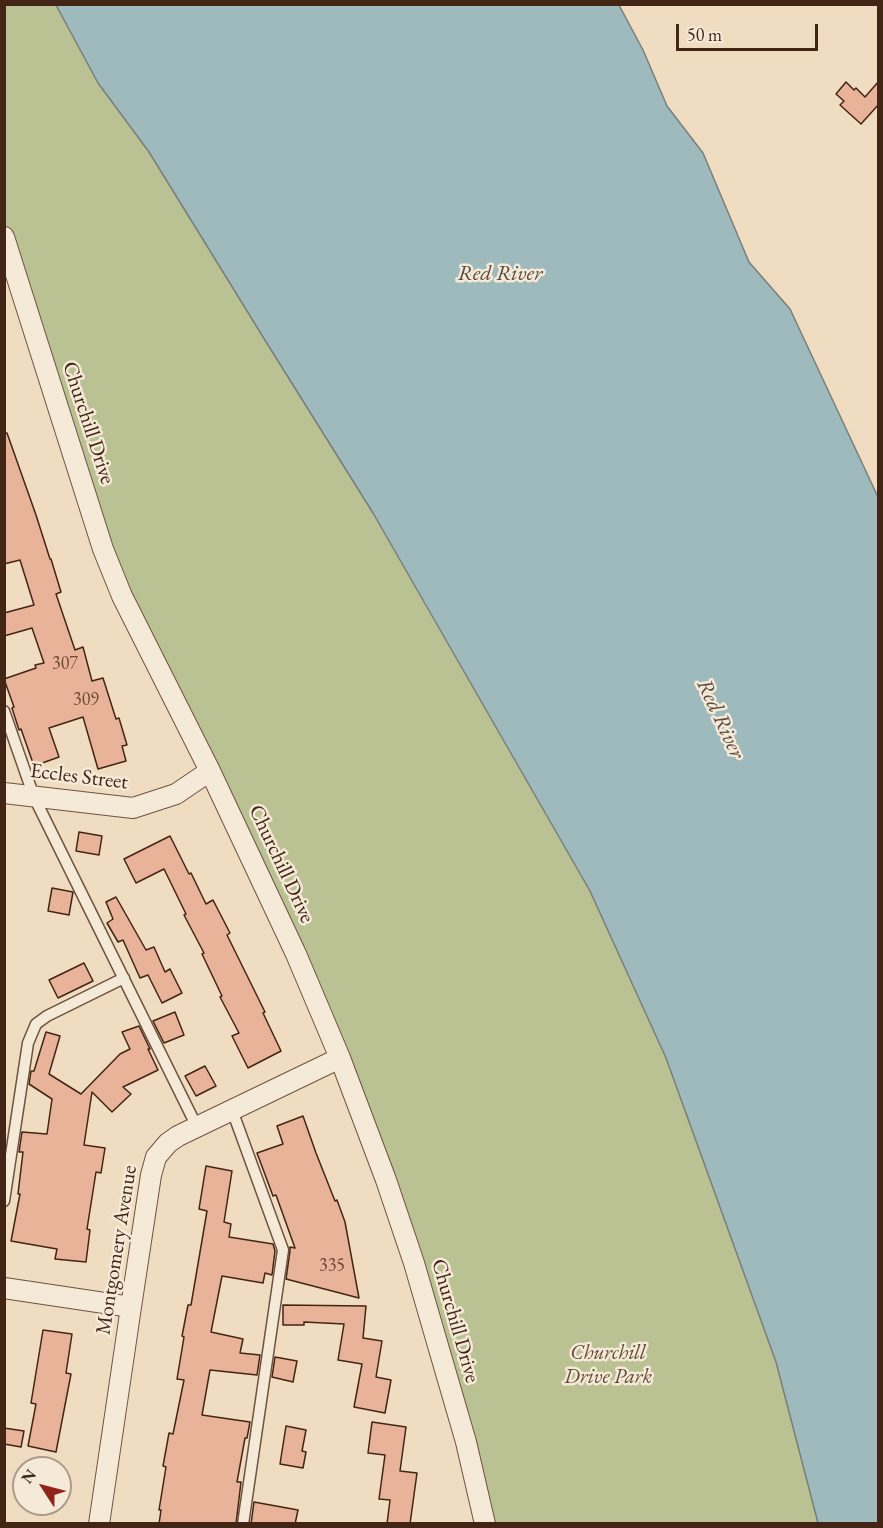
<!DOCTYPE html>
<style>
body{margin:0}
#map{position:relative;width:883px;height:1528px;overflow:hidden;background:#f0ddc1;font-family:"EB Garamond",serif}
canvas{display:block}
.frame{position:absolute;inset:0;border:6px solid #422515;pointer-events:none}
.north{position:absolute;left:12px;top:1456px;width:60px;height:60px;box-sizing:border-box;background:#f5e9d7;border:2px solid #ad9b89;border-radius:50%;rotate:306deg;font-size:16px;font-weight:700;line-height:24px;text-align:center;color:#422515}
.north::after{content:'';display:block;margin:auto;width:21px;height:27px;background:#8f2418;clip-path:polygon(50% 0,100% 100%,50% 72%,0 100%)}
.scale{position:absolute;left:676px;top:24px;width:142px;height:27px;box-sizing:border-box;border:3px solid #422515;border-top:0;padding-left:8px;font-size:18px;line-height:21px;white-space:nowrap;color:#422515;-webkit-text-stroke:4px #f5e9d7;paint-order:stroke}
</style>
<div id="map">
<canvas width="883" height="1528"></canvas>
<div class="frame"></div>
<div class="north">N</div>
<div class="scale">50 m</div>
</div>
<script>
const context = document.querySelector('canvas').getContext('2d');
context.lineJoin = 'round';
function paint(path, color) {
  context.fillStyle = color;
  context.fill(path, 'evenodd');
}
function toPath(rows) {
  const path = new Path2D();
  for (const r of rows) {
    path.moveTo(r[0], r[1]);
    for (let i = 2; i < r.length; i += 2) path.lineTo(r[i], r[i + 1]);
  }
  return path;
}
function trace(path, color, width, dash) {
  context.strokeStyle = color;
  context.lineWidth = width;
  context.lineCap = dash ? 'butt' : 'round';
  context.setLineDash(dash || []);
  context.stroke(path);
}
function label(font, color, halo, rows, align = 'center') {
  context.font = font + ' "EB Garamond",serif';
  context.lineWidth = 5;
  context.setLineDash([]);
  context.textBaseline = 'middle';
  context.strokeStyle = halo;
  context.fillStyle = color;
  for (const [text, x, y, turn = 0] of rows) {
    context.save();
    context.translate(x, y);
    context.rotate((+turn || 0) * Math.PI / 180);
    context.textAlign = isNaN(turn) ? turn : align;
    if (halo) context.strokeText(text, 0, 0);
    context.fillText(text, 0, 0);
    context.restore();
  }
}
paint(toPath([
 [4,5,56,5,98,83,149,152,373,513,590,891,666,1058,776,1362,818,1523,485,1523,340,1058,122,596,5,237]
]), '#bac193');
const water = toPath([
 [56,5,619,5,643,50,667,106,703,153,749,262,790,309,878,497,878,1523,818,1523,776,1362,666,1058,590,891,373,513,268,345,149,152,98,83,56,5]
]);
paint(water, '#9ebabd');
trace(water, '#797e7a', 1.5);
const building = toPath([
 [879,81,879,104,861,124,840,105,844,101,836,94,846,82,854,90,856,88,865,97,879,81],
 [4,433,7,433,36,515,50,559,51,559,61,592,56,594,75,650,83,647,92,681,103,678,116,719,119,718,127,745,122,746,126,761,98,769,83,717,49,728,59,757,34,766,21,729,19,730,12,708,14,707,4,679,36,668,35,665,44,663,32,628,4,636,4,613,34,605,20,560,4,564,4,433],
 [79,832,102,836,99,855,76,851,79,832],
 [170,836,189,874,191,873,206,904,213,900,230,933,227,935,265,1012,263,1013,281,1051,248,1068,232,1036,239,1033,220,997,222,996,202,954,204,953,184,915,186,914,164,869,136,883,124,859,170,836],
 [52,888,73,892,69,915,48,911,52,888],
 [116,897,146,950,154,947,165,972,170,969,182,993,162,1003,148,975,140,978,123,940,118,942,107,923,113,919,106,902,116,897],
 [84,963,93,981,58,998,49,980,84,963],
 [175,1012,184,1035,164,1043,153,1021,175,1012],
 [139,1026,150,1049,148,1049,158,1070,123,1087,131,1094,112,1112,92,1092,84,1145,105,1148,101,1173,96,1172,87,1229,90,1230,86,1262,55,1259,57,1249,11,1241,20,1194,18,1194,23,1152,19,1152,22,1132,47,1134,52,1099,29,1084,31,1071,34,1071,46,1032,60,1036,49,1074,81,1094,120,1054,130,1049,122,1032,139,1026],
 [205,1066,216,1086,196,1096,185,1076,205,1066],
 [303,1116,316,1153,335,1201,337,1200,345,1222,359,1298,286,1279,290,1251,290,1247,295,1248,276,1195,273,1196,257,1153,283,1144,277,1126,303,1116],
 [206,1166,232,1171,224,1222,231,1224,229,1237,273,1244,275,1251,272,1275,265,1273,263,1283,222,1276,211,1332,243,1339,240,1353,260,1355,257,1375,210,1370,202,1415,250,1422,247,1438,245,1438,237,1482,241,1482,236,1524,159,1524,161,1510,159,1510,166,1467,163,1466,169,1433,173,1434,184,1380,177,1379,184,1337,182,1336,188,1305,191,1305,207,1211,199,1209,206,1166],
 [283,1305,366,1306,363,1338,382,1341,376,1377,391,1380,385,1413,354,1407,362,1364,338,1360,344,1324,304,1322,304,1325,283,1325,283,1305],
 [43,1330,72,1334,66,1373,71,1374,56,1452,28,1446,36,1404,31,1403,43,1330],
 [275,1357,297,1361,293,1382,272,1377,275,1357],
 [372,1422,406,1427,400,1471,417,1473,410,1524,387,1524,390,1500,379,1499,385,1455,368,1453,372,1422],
 [286,1426,306,1430,302,1451,306,1452,303,1468,280,1464,286,1426],
 [4,1428,24,1431,21,1447,4,1444,4,1428],
 [254,1502,298,1510,295,1524,251,1524,254,1502]
]);
paint(building, '#e9b399');
trace(building, '#422515', 1.5);
const service = toPath([
 [4,711,34,797,197,1127],
 [232,1110,283,1250,243,1524],
 [4,1201,28,1043,36,1024,47,1016,124,978]
]);
const minor = toPath([
 [4,237,103,549,122,596,210,771,296,954,340,1058,386,1180,414,1263,466,1442,485,1524],
 [4,793,133,808,176,794,210,771],
 [4,1288,131,1307],
 [99,1524,131,1307,151,1175,156,1157,168,1143,178,1136,340,1058]
]);
trace(service, '#6e5340', 13);
trace(minor, '#6e5340', 22);
trace(service, '#f5e9d7', 10);
trace(minor, '#f5e9d7', 20);
label('18px', '#6c4836', null, [
 ["307",65,664],
 ["309",86,700],
 ["335",332,1266]
]);
label('21px', '#422515', '#f5e9d7', [
 ["Churchill Drive",88,423,72],
 ["Eccles Street",79,777,7],
 ["Churchill Drive",281,864,65],
 ["Montgomery Avenue",117,1250,-81],
 ["Churchill Drive",455,1321,74]
]);
label('italic 21px', '#604c34', '#f5e9d7', [
 ["Churchill",608,1353],
 ["Drive Park",608,1377]
]);
label('italic 22px', '#594a3f', '#f5e9d7', [
 ["Red River",500,274],
 ["Red River",720,719,65]
]);
</script>
